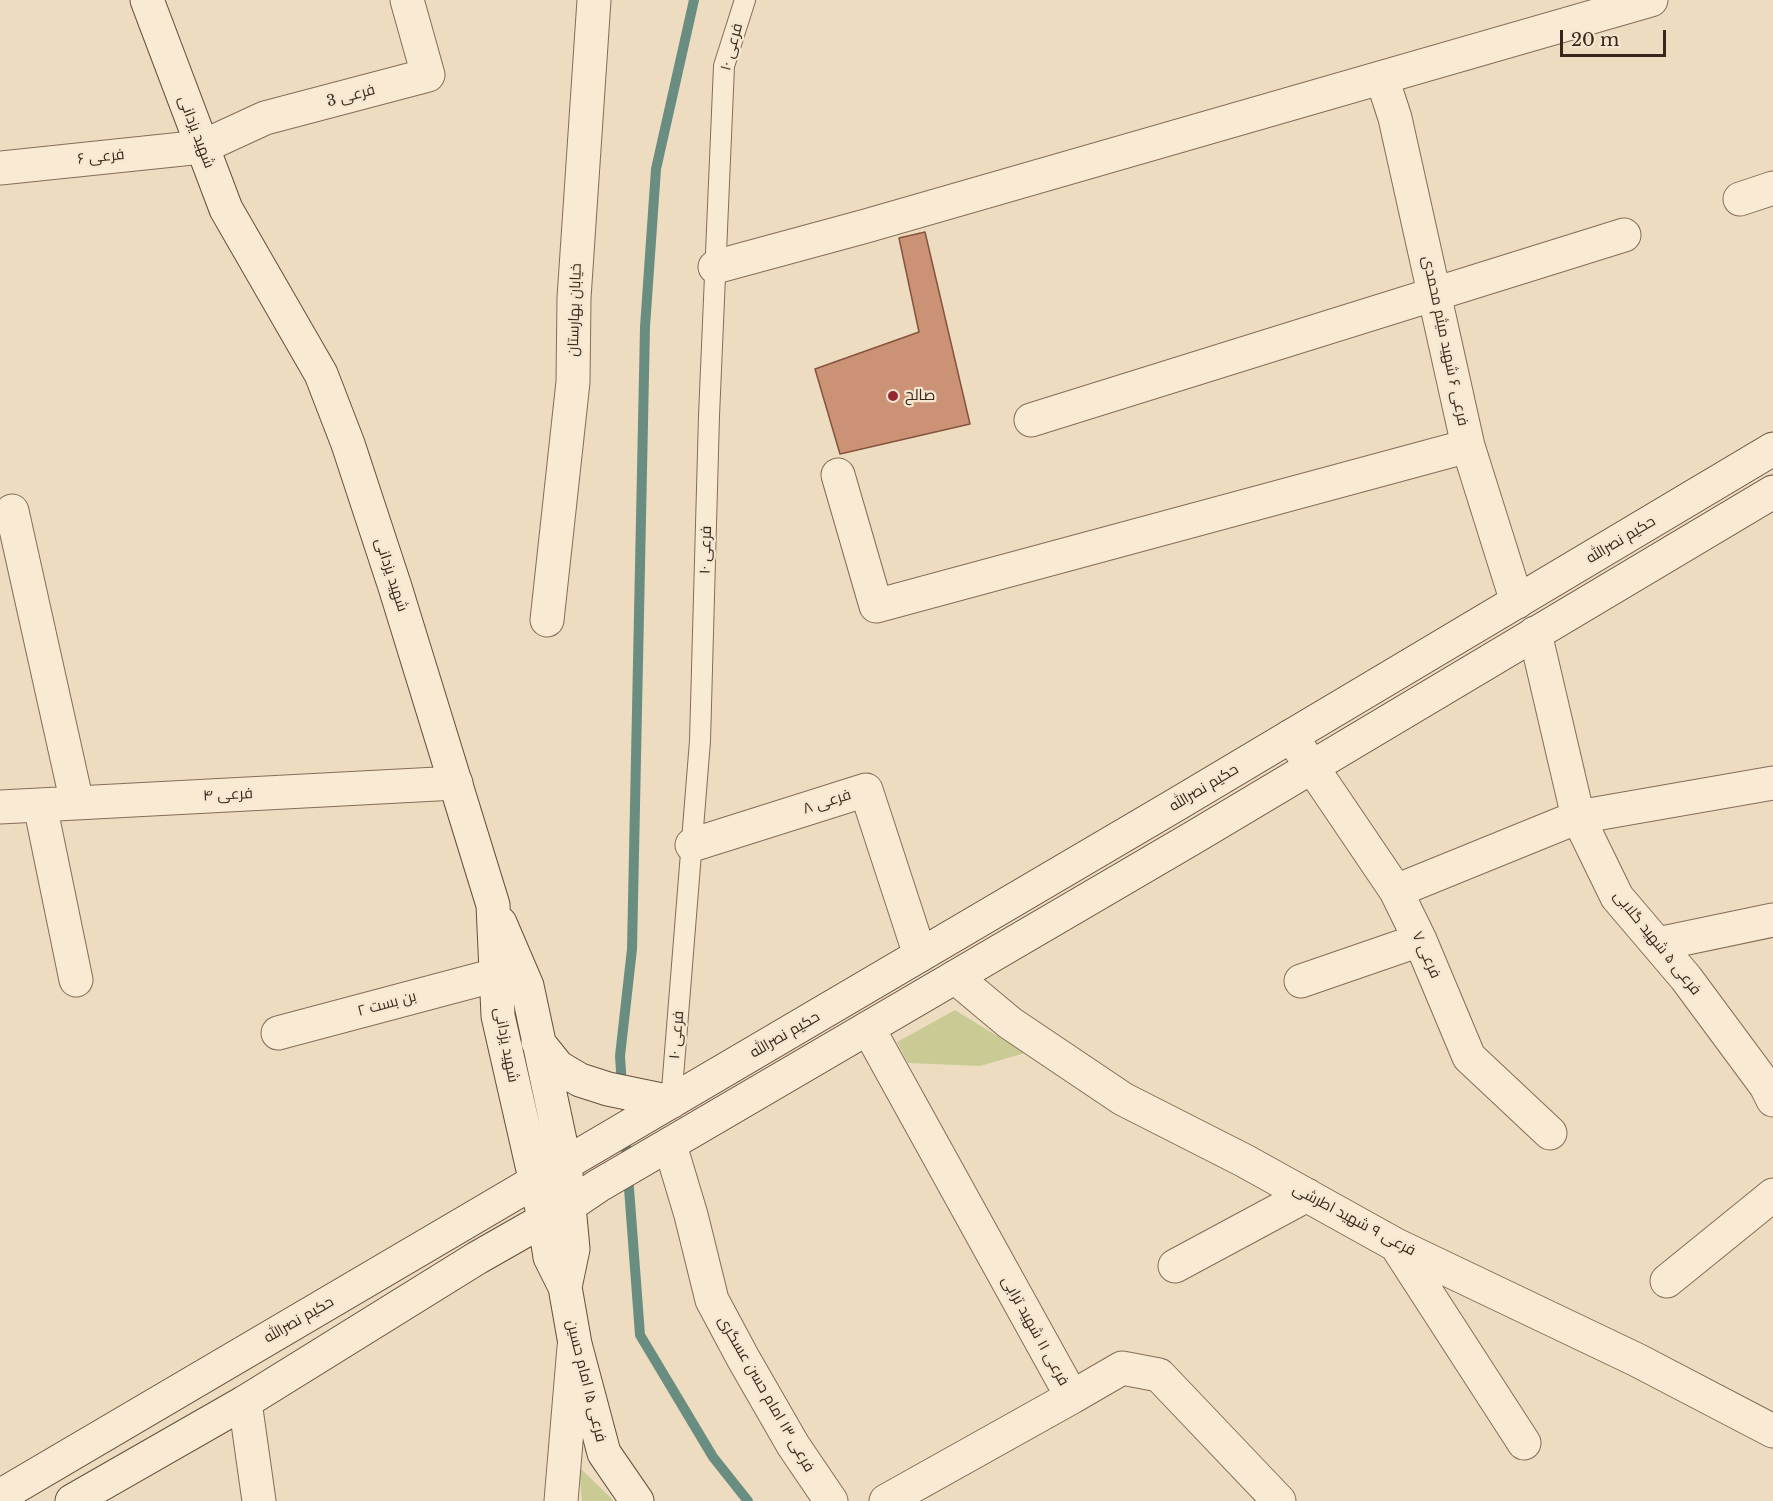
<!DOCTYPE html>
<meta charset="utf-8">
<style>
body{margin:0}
#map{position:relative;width:1773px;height:1501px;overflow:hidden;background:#eddcc0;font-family:"Libre Baskerville",serif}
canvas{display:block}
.scale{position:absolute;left:1560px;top:30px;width:106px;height:27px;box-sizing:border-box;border:3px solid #36261c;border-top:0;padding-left:8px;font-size:18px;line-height:21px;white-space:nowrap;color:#36261c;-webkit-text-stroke:4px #f5e7cf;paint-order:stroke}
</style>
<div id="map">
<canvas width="1773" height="1501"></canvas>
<div class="scale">20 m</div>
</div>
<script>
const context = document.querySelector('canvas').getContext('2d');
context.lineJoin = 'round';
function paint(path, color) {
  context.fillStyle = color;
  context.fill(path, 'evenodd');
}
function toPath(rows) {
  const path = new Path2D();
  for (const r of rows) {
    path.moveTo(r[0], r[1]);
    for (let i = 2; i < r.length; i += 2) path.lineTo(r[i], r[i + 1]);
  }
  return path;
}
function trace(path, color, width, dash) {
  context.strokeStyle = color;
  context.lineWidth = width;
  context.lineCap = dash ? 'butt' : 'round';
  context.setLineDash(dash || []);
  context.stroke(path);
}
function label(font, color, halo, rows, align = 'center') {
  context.font = font + ' "Libre Baskerville",Cairo,serif';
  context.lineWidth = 4.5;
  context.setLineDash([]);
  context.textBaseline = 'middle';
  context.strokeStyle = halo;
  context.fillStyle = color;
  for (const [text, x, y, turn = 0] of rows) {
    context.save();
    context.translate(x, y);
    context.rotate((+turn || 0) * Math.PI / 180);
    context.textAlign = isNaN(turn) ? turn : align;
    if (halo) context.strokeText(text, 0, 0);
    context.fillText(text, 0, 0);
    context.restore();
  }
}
paint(toPath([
 [955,1010,1025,1053,980,1066,908,1063,897,1042],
 [579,1467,612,1499,613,1501,582,1501]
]), '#cacb94');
trace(toPath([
 [622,1087,620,1056,632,949,645,327,656,169,694,0],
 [625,1135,640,1335,713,1457,748,1501]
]), '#6a8d81', 10);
const building = toPath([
 [925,232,970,424,840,454,815,369,919,332,899,238,925,232]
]);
paint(building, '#cc9276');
trace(building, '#85543e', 1.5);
const lane = toPath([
 [671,1102,700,741,709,416,724,66,745,0]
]);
const street = toPath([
 [1382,78,1395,118,1468,446,1517,602],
 [0,168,202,147,265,118,428,75,407,0],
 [1740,199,1773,188],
 [715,267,866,226,1651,0],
 [1031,420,1624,235],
 [838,475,876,606,1468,446],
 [12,511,77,803],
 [547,620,573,382,574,298,594,0],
 [1535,633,1578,817,1617,897,1686,978,1766,1086,1773,1100],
 [1291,736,1396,891,1420,940,1469,1057,1550,1133],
 [40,805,76,980],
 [0,807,456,783],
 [692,845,866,790,920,955],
 [1396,891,1578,817,1773,783],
 [1658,944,1773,920],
 [955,977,1010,1023,1123,1099,1245,1161,1396,1245,1637,1360,1773,1431],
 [1301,981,1420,940],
 [868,1028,1072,1397,1122,1368,1159,1375,1279,1501],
 [278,1033,496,975],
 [670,1145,691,1215,712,1300,743,1358,793,1445,831,1501],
 [1396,1245,1524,1443],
 [1175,1266,1307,1195],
 [1667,1281,1773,1195],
 [245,1402,259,1501],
 [561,1501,574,1347],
 [886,1501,1072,1397]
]);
const secondary = toPath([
 [147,0,226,209,321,374,348,444,395,587,493,905,498,1016,544,1218,550,1257,565,1287,575,1344,604,1453,637,1501],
 [500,923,527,986,565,1164,573,1249,565,1287],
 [538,1042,558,1067,580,1080,608,1089,671,1102],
 [0,1496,1172,807,1773,449],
 [72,1501,245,1402,477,1258,570,1205,598,1186,1191,839,1773,492]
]);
trace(lane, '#866c58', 22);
trace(street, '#866c58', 35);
trace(secondary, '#684e3b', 35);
trace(lane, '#f8ead3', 20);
trace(street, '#f8ead3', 33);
trace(secondary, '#f8ead3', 33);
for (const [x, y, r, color] of [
 [893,396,6,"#952833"]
]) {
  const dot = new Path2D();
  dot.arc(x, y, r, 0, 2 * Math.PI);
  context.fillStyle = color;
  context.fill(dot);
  trace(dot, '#f5e7cf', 2);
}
label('15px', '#36261c', '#f5e7cf', [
 ["فرعی ۱۰",732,47,-75],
 ["فرعی 3",351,96,-15],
 ["شهید یزدانی",196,132,69],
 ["فرعی ۶",101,157,-6],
 ["خیابان بهارستان",575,310,-88],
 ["فرعی ۶ شهید میثم محمدی",1445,341,78],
 ["حکیم نصرالله",1621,540,-31],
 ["فرعی ۱۰",706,550,-88],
 ["شهید یزدانی",391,575,72],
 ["حکیم نصرالله",1204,788,-31],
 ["فرعی ۴",228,795,-3],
 ["فرعی ۸",827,802,-18],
 ["فرعی ۵ شهید گلابی",1657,943,51],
 ["فرعی ۷",1426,955,66],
 ["بن بست ۲",387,1004,-15],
 ["فرعی ۱۰",677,1035,-85],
 ["حکیم نصرالله",785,1035,-30],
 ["شهید یزدانی",506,1045,79],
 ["فرعی ۹ شهید اطرشی",1354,1220,28],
 ["حکیم نصرالله",299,1320,-30],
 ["فرعی ۱۱ شهید ترابی",1035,1331,61],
 ["فرعی ۱۵ امام حسین",586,1381,76],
 ["فرعی ۱۳ امام حسن عسگری",766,1394,60]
]);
label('15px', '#36261c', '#f5e7cf', [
 ["صالح",905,396]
], 'left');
</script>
